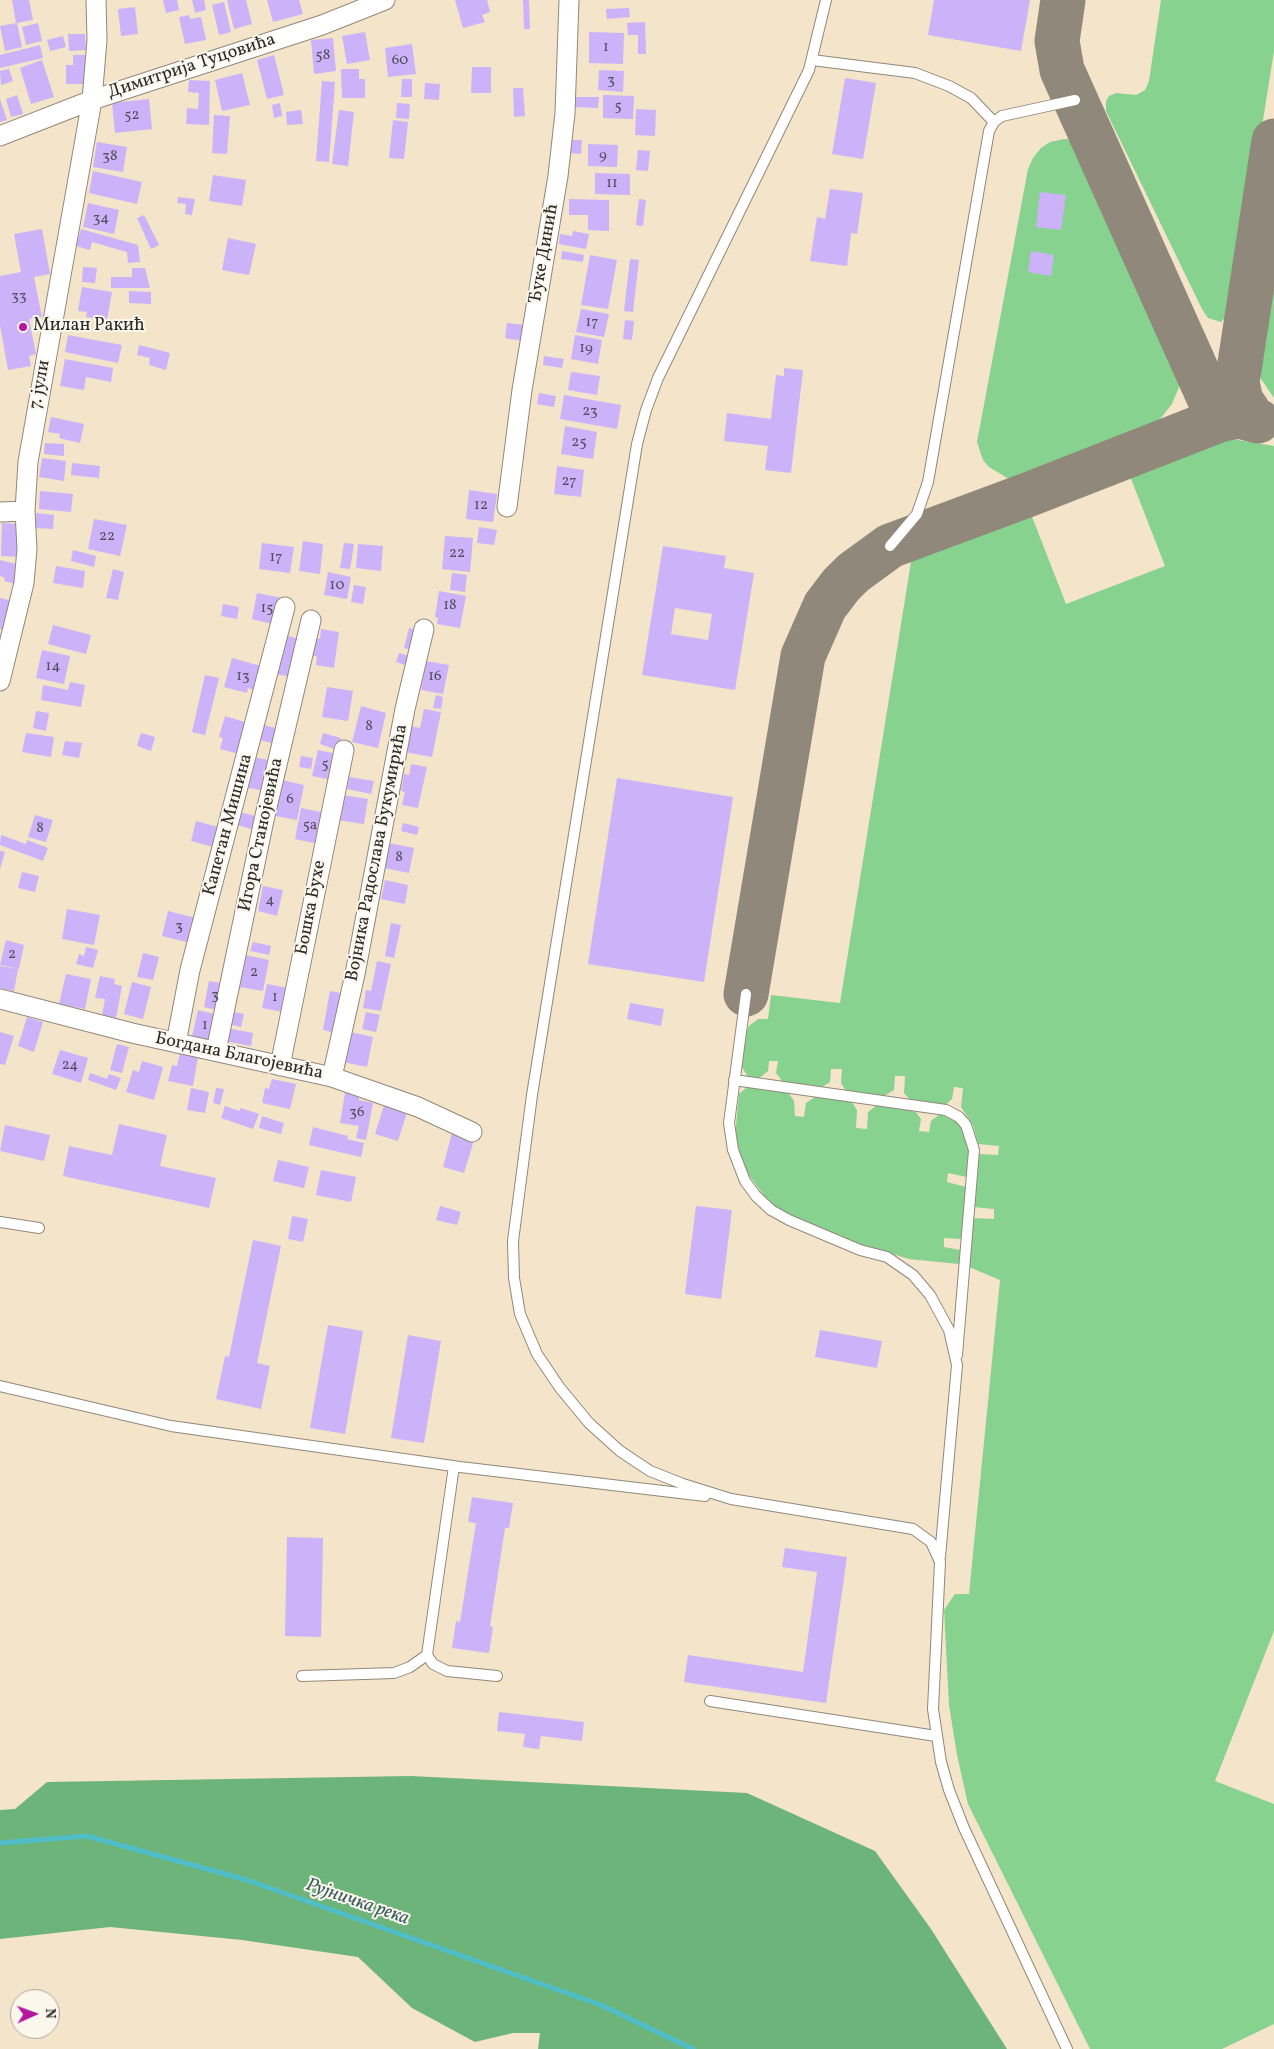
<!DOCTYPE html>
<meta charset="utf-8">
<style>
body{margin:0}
#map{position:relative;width:1274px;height:2049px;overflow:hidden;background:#f4e4c9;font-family:Vollkorn,serif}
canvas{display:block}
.north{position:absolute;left:10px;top:1989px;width:50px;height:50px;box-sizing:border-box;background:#fbf7ec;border:1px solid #a8a59f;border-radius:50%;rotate:88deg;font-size:14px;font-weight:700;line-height:20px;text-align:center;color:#2b2b2b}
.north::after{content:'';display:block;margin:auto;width:18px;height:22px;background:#b5179e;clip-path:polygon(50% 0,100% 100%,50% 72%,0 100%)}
</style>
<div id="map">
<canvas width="1274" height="2049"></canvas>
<div class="north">N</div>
</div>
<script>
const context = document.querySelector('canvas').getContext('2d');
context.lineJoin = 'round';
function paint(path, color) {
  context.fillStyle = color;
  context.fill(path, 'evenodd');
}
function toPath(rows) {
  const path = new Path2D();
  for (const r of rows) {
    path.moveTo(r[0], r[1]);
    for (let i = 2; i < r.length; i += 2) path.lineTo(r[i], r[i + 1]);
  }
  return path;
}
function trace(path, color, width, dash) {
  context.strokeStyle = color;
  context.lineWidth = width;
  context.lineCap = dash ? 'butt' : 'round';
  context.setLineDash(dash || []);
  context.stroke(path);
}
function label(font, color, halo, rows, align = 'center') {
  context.font = font + ' Vollkorn,serif';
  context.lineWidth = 4;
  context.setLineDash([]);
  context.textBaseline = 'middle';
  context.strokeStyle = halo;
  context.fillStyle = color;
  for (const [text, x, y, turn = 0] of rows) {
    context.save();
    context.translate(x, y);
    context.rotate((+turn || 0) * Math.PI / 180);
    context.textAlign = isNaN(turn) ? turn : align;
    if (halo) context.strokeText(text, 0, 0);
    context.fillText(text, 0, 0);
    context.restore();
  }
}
paint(toPath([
 [1161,0,1274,0,1274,51,1235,296,1231,311,1221,322,1208,318,1202,309,1106,111,1106,101,1109,96,1116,93,1136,95,1145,90,1149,81],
 [1064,139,1077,140,1090,149,1182,351,1183,368,1179,387,1172,404,1160,419,1142,431,1027,477,1009,479,989,467,983,460,977,442,1028,169,1033,158,1041,148,1050,142],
 [1274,240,1274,398,1261,379,1257,345],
 [1232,439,1274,446,1274,1631,1215,1781,1274,1804,1274,2024,1222,2049,1090,2049,968,1804,957,1755,949,1705,944,1610,955,1594,969,1594,1000,1280,969,1267,972,1218,994,1219,994,1209,973,1207,979,1154,998,1155,999,1146,978,1144,973,1125,961,1107,963,1088,954,1087,952,1099,944,1106,910,1100,904,1093,905,1076,895,1076,894,1090,884,1096,846,1091,841,1083,842,1069,831,1069,830,1082,822,1087,783,1082,776,1073,778,1061,769,1061,768,1071,758,1079,748,1077,742,1067,744,1038,749,1026,758,1019,768,1019,771,995,840,1003,911,562,923,551,1029,509,1066,604,1165,566,1128,471,1205,441],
 [748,1086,788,1092,794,1101,795,1116,804,1117,806,1103,815,1097,851,1101,857,1110,856,1128,867,1129,868,1112,877,1105,916,1112,921,1119,919,1131,929,1132,931,1121,940,1114,959,1123,964,1130,969,1152,967,1177,948,1173,947,1182,966,1187,961,1239,944,1238,944,1247,960,1250,959,1264,909,1259,834,1236,794,1219,768,1201,746,1171,735,1136,739,1094]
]), '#87d28f');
paint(toPath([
 [411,1776,747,1793,875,1851,931,1929,1007,2049,538,2049,540,2033,513,2033,475,2042,412,2008,358,1957,242,1940,110,1927,0,1939,0,1810,15,1809,47,1782]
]), '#6db47a');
trace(toPath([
 [0,1843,87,1836,247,1880,601,2005,693,2049]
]), '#50bec8', 5);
trace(toPath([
 [1063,0,1057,41,1062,70,1219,420,1239,416,1258,421],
 [1248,411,1241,401,1237,383,1274,141],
 [746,994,803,656,825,606,841,585,853,573,890,546,1030,494,1219,420,1232,399,1237,383]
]), '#90887a', 45);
paint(toPath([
 [12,0,29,0,33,20,16,23],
 [163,0,177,0,179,10,166,13],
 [192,0,204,0,206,10,195,13],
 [227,0,246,0,252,24,234,29],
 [267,0,299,0,303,14,273,22],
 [455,0,487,0,490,12,482,15,485,22,463,28],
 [523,0,529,0,530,29,524,29],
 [934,0,1030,0,1021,51,928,35],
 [224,2,231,32,219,35,212,5],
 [135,7,138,34,121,36,118,9],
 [629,8,630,17,607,19,606,9],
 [189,15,190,19,201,17,206,40,185,44,179,17],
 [645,22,646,54,638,54,638,35,628,35,627,23],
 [17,23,22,47,5,51,0,26],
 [38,23,42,41,26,45,22,27],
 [365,32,370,60,347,64,342,36],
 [589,32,624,33,623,64,589,63],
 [68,34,85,34,86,50,69,51],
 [63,36,66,47,50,51,47,40],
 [333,38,336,71,314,74,311,40],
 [412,44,416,74,388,77,385,48],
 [40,45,43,58,0,68,0,55],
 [73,55,85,55,85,84,66,84,66,65,73,65],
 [274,55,284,95,267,99,257,60],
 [42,60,54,97,31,104,20,68],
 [472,67,491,67,491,93,471,93],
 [9,69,13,81,1,85,0,71],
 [341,69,359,69,359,79,365,79,365,98,342,98],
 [599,70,624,71,623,92,598,90],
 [242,73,250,105,222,111,215,80],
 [845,78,876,83,863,159,832,154],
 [402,79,412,79,412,97,401,97],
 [189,80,210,81,209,125,186,124,187,108,198,109,199,93,188,92],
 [322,81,335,82,329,162,316,161],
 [425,83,440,84,439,100,424,99],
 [513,88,523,88,525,116,514,117],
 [17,95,23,114,11,117,6,99],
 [603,95,634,96,633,119,603,118],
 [573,97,599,97,598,108,573,107],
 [0,99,7,120,0,122],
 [149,99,152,129,115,133,112,103],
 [280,103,282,116,274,118,272,105],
 [397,103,410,104,409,119,396,118],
 [636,109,656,110,655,136,635,135],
 [301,110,303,124,287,125,286,112],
 [339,110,354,112,348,166,332,164],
 [214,115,230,116,227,154,212,153],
 [393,120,408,122,404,159,389,158],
 [572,140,582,140,581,154,571,153],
 [97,142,127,147,123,172,93,167],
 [588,144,618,145,617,167,588,166],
 [638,150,650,151,648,171,636,170],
 [93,171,142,182,137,204,89,193],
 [595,173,630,174,630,195,595,194],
 [213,175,246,180,242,206,209,201],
 [830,189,863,193,857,234,851,233,847,266,810,261,817,217,825,219],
 [1040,192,1066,195,1061,230,1036,227],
 [178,197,195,199,192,215,185,214,186,204,177,203],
 [569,199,609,200,609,231,588,230,588,215,569,215],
 [639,199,646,200,643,226,636,225],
 [88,203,119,210,114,234,83,227],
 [144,215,159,245,151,249,137,218],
 [42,229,50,274,34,277,42,317,29,319,36,354,29,356,31,366,8,370,0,325,0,276,21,272,14,234],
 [81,229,138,245,140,262,128,263,127,252,92,242,90,250,76,246],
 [573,231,589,234,586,249,559,244,560,234,572,236],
 [228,238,256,244,249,275,222,270],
 [562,251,584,255,583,262,561,259],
 [1031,251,1054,255,1051,276,1028,272],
 [590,255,617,260,608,309,581,305],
 [630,259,639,260,633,312,624,311],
 [83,267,97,268,95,283,82,282],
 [132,268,145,268,150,288,111,288,111,277,132,277],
 [82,287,112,292,107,320,86,317,87,312,78,311],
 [129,291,151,292,151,304,129,303],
 [581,309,609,314,604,337,576,332],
 [625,320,634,321,632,340,623,339],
 [507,323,525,325,523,341,505,338],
 [68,335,122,345,118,363,65,352],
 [575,335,602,340,598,364,571,359],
 [139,345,170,353,166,370,149,365,150,358,137,355],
 [544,356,564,359,562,368,543,365],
 [65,359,113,368,111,382,86,377,84,390,60,386],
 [784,368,803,370,791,473,765,470,768,446,724,441,727,413,771,419,776,375,784,376],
 [571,372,600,376,597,395,568,390],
 [539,393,556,396,554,407,537,404],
 [564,395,621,405,617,429,560,419],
 [51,417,84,424,80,443,59,438,60,434,48,432],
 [565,426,597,432,593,459,561,454],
 [45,443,64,444,64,456,44,454],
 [42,458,66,461,64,481,39,477],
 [72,463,100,466,99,478,71,475],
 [557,466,584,470,581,497,554,494],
 [469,490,497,494,493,522,466,519],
 [40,491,73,494,71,512,39,509],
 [36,513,54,515,53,529,35,528],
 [94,519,127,525,120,556,88,549],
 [2,523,21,524,20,557,1,556],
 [479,527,497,530,494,545,477,543],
 [445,536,473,538,470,572,442,569],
 [303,541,323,544,320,574,299,571],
 [262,543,294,547,290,573,259,569],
 [344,543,354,544,350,569,340,568],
 [358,544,383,546,381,571,356,568],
 [663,546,726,556,724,568,754,573,735,690,642,675],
 [675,608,712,614,708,640,671,634],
 [73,550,96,556,94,567,71,561],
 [0,560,20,565,15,584,4,581,5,578,0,576],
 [56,566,85,571,83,588,53,583],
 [113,569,124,572,118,600,106,598],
 [328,572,351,577,347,599,324,595],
 [452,573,467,575,465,592,450,590],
 [354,585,366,587,363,604,351,602],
 [439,591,466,596,460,628,437,624,438,618,435,617],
 [257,593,282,598,276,625,252,619],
 [0,598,13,601,6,630,0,629],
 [223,604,239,607,237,619,221,616],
 [53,625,91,635,86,654,48,644],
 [409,628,421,631,416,651,404,648],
 [321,629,339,632,334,668,316,665,317,656,312,656,315,638,320,639],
 [284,635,300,639,292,677,275,674],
 [42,650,70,656,64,684,36,678],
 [399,653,413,657,411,667,396,662],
 [232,658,261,666,254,690,248,688,247,693,224,687],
 [426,661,449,665,443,694,421,690],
 [205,675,219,678,205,735,192,732],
 [70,682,85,685,81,707,41,700,43,685,68,690],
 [327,687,353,691,348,721,322,717],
 [436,695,443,697,441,709,433,708],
 [361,706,386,713,378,748,352,742],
 [424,709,441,712,432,757,405,752,411,726,420,728],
 [36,711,49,713,46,731,33,728],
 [225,716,251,724,243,755,220,749,223,738,219,737],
 [264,725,282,730,278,745,260,740],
 [26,733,54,737,51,757,22,752],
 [141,733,155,737,151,751,137,746],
 [323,733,341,738,337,750,320,744],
 [65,741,82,743,79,758,62,755],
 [318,750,337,754,331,780,312,776],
 [301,756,313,758,311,769,299,767],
 [254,757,273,761,267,791,248,788],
 [411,764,427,767,418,808,402,805,405,792,401,791,404,774,409,775],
 [349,777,374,781,371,794,347,789],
 [617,778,733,797,704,982,588,964],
 [282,780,304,785,297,820,275,816],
 [342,795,368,799,364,824,337,820],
 [301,808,325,813,318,844,295,839],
 [240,812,259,817,255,830,237,825],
 [35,815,53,820,46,842,28,837],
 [196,821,222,828,217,848,191,841],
 [403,823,419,827,417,835,401,831],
 [1,835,26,844,27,840,48,848,43,861,0,845],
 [389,843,414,848,409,873,384,868],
 [0,851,5,852,0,869],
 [22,872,39,876,35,892,18,888],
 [385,880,408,885,405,904,381,899],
 [263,886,283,890,277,916,258,911],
 [67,909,100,915,94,945,62,939],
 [168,911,196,918,190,943,162,936],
 [391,923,401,925,394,958,385,956],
 [6,940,24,945,19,969,0,965],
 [253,942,271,946,269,955,250,951],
 [86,947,98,950,93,968,76,964,79,954,84,956],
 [143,953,159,957,153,980,137,977],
 [245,955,269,960,263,991,239,987],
 [377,961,391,964,381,1011,363,1008,366,990,371,991],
 [0,966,18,969,14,991,0,988],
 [66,974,91,979,85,1009,59,1004],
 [100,976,115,979,114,984,122,986,116,1018,102,1015,105,999,95,998],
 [209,981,226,984,221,1011,204,1007],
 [132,982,151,987,143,1019,124,1014],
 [267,984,288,988,283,1012,262,1008],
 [330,991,346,994,339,1034,323,1030],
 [630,1003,664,1009,661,1026,627,1019],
 [198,1010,219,1015,212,1041,192,1036],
 [230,1011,244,1014,241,1027,228,1024],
 [366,1012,380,1015,376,1032,362,1029],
 [27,1017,43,1022,34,1052,18,1046],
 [226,1028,253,1033,251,1046,224,1041],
 [0,1032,14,1036,5,1065,0,1064],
 [350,1032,373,1037,367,1067,343,1062],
 [117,1044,129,1047,122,1073,110,1070],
 [60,1050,88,1058,81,1083,52,1074],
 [180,1053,198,1057,193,1086,168,1081,172,1065,177,1066],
 [142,1061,163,1067,154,1100,126,1092,133,1070,139,1072],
 [90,1073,107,1079,109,1074,121,1078,116,1090,88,1080],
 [272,1079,296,1084,290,1109,262,1103,265,1088,269,1089],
 [191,1088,209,1092,205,1113,187,1110],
 [216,1088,224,1089,220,1105,213,1103],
 [345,1093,359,1096,359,1100,373,1103,366,1140,356,1138,359,1126,340,1123],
 [384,1105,407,1112,398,1141,375,1134],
 [225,1106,239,1111,241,1108,259,1114,253,1129,221,1118],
 [262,1116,284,1123,281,1134,259,1128],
 [119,1124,167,1135,160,1166,216,1178,209,1208,63,1176,69,1146,112,1155],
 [5,1125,50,1135,44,1161,0,1151],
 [313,1127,348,1136,347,1139,364,1143,361,1157,309,1145],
 [452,1133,474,1140,464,1173,443,1167],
 [278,1160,309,1167,304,1188,273,1181],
 [321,1170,356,1177,351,1202,316,1195],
 [440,1206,461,1212,457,1225,436,1220],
 [696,1206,732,1210,721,1299,685,1294],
 [292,1216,308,1219,303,1242,288,1239],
 [253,1240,281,1246,257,1363,270,1366,261,1409,216,1399,225,1356,229,1357],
 [328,1325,363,1331,345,1434,310,1428],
 [820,1330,882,1341,877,1368,815,1357],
 [408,1335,441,1341,424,1443,391,1438],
 [472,1497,513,1503,509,1528,505,1528,490,1626,493,1627,489,1653,452,1648,456,1621,460,1622,476,1523,468,1522],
 [287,1537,323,1538,321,1637,285,1636],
 [785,1548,847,1557,826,1703,684,1682,688,1655,803,1672,817,1572,782,1567],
 [499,1712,584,1722,582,1741,541,1736,539,1749,523,1747,525,1734,497,1731]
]), '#ccb2f9');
const lane = toPath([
 [826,0,809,70,658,378,646,410,637,444,532,1095,513,1241,514,1278,520,1314,537,1354,560,1388,589,1423,620,1451,650,1471,683,1484,731,1499,913,1529,931,1542,940,1562,933,1709,941,1762,949,1790,964,1828,1067,2049],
 [812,60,915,73,949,86,971,98,994,122],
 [890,546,917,514,928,482,989,131,994,122,1002,116,1075,100],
 [746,994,729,1123,733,1150,745,1181,756,1196,771,1210,789,1220,860,1250,887,1257,913,1275,930,1295,949,1330,957,1365,940,1557],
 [734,1080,946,1110,959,1117,966,1125,974,1150,957,1355],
 [0,1222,39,1228],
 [0,1386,171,1426,460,1467,705,1496],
 [454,1466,427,1655,433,1664,447,1671,497,1676],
 [302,1676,394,1673,410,1667,427,1655],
 [710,1701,936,1736]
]);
const street = toPath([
 [0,136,92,100,322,25,385,0],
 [507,507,522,390,558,176,565,113,569,0],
 [0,512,25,511],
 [0,681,24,583,27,549,25,511,28,462,92,100,97,40,96,0],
 [0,999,132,1033,332,1077,418,1107,472,1132],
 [176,1043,190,970,285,607],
 [216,1051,264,820,311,620],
 [280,1066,344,750],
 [332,1077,355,974,405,709,424,629]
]);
trace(lane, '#90887a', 12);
trace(street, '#90887a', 21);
trace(lane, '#fff', 10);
trace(street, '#fff', 19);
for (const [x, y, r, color] of [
 [23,327,5,"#b5179e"]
]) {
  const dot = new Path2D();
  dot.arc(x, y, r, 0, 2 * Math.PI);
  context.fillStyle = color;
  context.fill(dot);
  trace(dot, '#fbf7ec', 2);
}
label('15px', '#534d5e', null, [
 ["1",606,48],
 ["58",323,56],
 ["60",400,61],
 ["3",611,81],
 ["5",618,107],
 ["52",132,116],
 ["9",603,156],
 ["38",110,157],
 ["11",612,184],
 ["34",101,219],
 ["33",19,297],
 ["17",592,323],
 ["19",586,349],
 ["23",590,412],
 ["25",579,443],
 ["27",569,482],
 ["12",481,506],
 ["22",107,537],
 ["22",457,554],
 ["17",276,558],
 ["10",337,586],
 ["18",450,606],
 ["15",267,609],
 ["14",53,667],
 ["13",243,677],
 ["16",435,677],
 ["8",369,727],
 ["5",325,765],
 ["6",290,800],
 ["5a",310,826],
 ["8",40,829],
 ["8",399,858],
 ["4",270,901],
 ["3",179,927],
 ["2",12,955],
 ["2",254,973],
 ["3",215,996],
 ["1",275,998],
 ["1",205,1026],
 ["24",70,1066],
 ["36",357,1113]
]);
label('18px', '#2b2b2b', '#fbf7ec', [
 ["Димитрија Туцовића",192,67,-18],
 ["Ђуке Динић",545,254,-80],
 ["7. јули",41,385,-80],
 ["Капетан Мишина",229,825,-75],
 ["Игора Станојевића",262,835,-78],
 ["Војника Радослава Букумирића",378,853,-79],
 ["Бошка Бухе",312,908,-79],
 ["Богдана Благојевића",239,1057,12]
]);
label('18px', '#2b2b2b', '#fbf7ec', [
 ["Милан Ракић",33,327]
], 'left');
label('italic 19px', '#385e62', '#fbf7ec', [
 ["Рујничка река",357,1903,19]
]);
</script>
